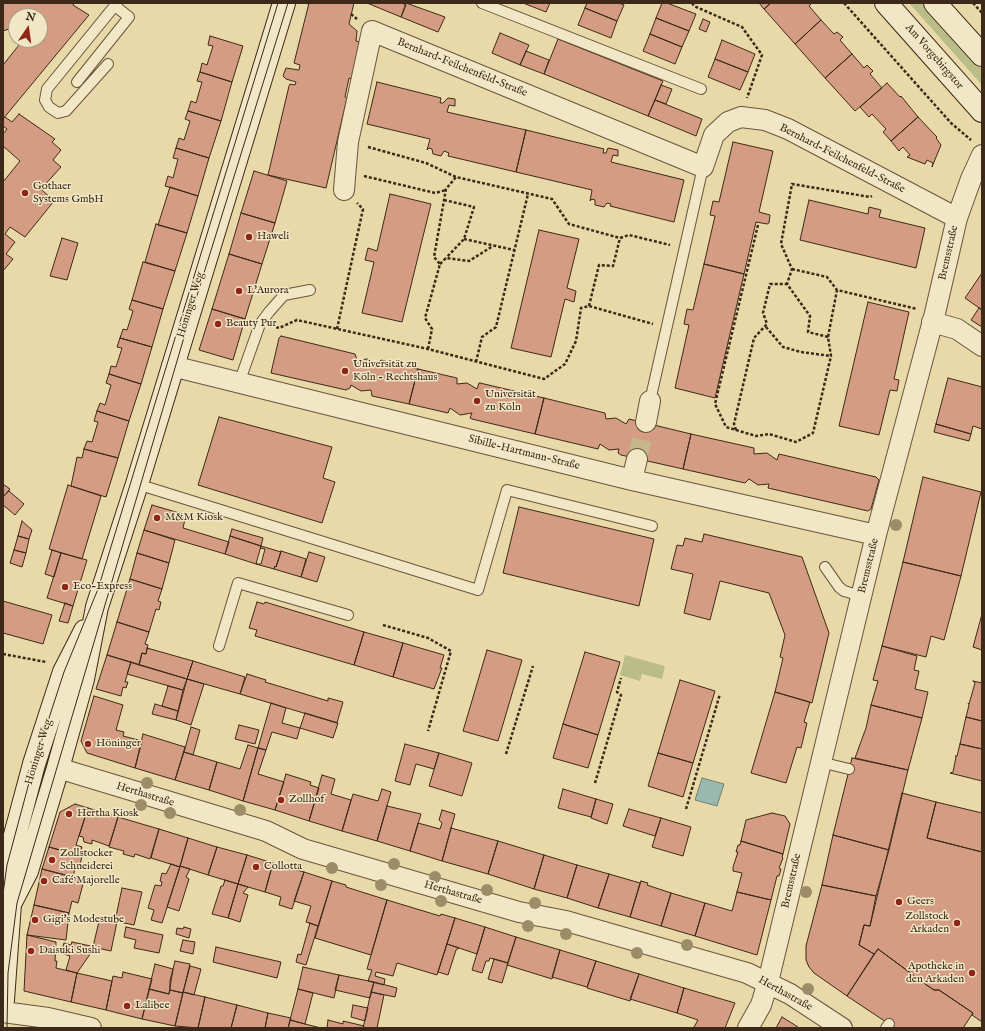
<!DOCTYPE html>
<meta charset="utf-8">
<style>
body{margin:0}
#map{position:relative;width:985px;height:1031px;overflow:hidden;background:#ead9a8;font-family:"IM FELL English",serif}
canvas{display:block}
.frame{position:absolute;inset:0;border:4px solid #3d2919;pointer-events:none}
.north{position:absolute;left:8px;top:8px;width:40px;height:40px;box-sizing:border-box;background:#f1e6c6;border:1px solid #a99a81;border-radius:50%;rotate:13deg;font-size:11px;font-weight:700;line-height:16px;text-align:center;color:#3d2919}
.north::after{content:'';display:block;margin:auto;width:14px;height:18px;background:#8f2418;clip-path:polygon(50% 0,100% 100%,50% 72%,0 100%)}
</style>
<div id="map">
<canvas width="985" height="1031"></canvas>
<div class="frame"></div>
<div class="north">N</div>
</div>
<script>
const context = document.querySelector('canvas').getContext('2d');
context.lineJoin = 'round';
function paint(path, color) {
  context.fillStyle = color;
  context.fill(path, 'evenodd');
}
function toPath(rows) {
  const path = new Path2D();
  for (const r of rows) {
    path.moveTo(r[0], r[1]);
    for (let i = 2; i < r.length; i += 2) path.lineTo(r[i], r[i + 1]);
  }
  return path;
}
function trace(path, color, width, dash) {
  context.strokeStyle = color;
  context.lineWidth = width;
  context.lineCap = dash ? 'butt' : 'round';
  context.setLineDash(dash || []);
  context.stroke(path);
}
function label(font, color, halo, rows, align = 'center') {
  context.font = font + ' "IM FELL English",serif';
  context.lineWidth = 3;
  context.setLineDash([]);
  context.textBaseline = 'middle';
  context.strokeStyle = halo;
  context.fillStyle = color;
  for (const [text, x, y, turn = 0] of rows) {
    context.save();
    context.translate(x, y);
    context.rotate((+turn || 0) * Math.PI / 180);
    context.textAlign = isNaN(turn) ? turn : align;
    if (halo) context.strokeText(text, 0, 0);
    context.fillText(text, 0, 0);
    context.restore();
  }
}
paint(toPath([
 [909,3,924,3,982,67,982,85],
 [625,655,665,666,662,679,642,674,640,681,620,675]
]), '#babe86');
const water = toPath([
 [702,778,724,784,717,806,695,800,702,778]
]);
paint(water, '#99b9ae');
trace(water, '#747f72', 1);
const building = toPath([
 [3,3,74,3,73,5,89,15,3,119,3,65,23,40,40,40,40,16,16,16,16,24,12,28,3,31,3,3],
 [309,3,354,3,349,24,357,31,356,41,360,42,352,79,349,78,345,97,347,98,326,188,268,175,289,86,290,84,295,85,296,82,286,79,283,76,286,68,299,70,300,65,294,63,309,3],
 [367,3,402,3,406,5,401,17,367,3],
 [406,3,445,17,438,32,401,17,406,3],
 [523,3,550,3,546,12,523,3],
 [587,3,619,3,624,5,617,21,585,8,587,3],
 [662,3,667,3,696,14,689,31,656,18,662,3],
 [759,3,771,3,764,9,759,3],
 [771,3,812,3,809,6,821,20,795,44,764,9,771,3],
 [585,8,617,21,611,38,578,25,585,8],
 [656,18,689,31,682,47,650,34,656,18],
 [703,19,710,22,706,32,699,29,703,19],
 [821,20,834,34,837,32,843,37,840,40,852,54,825,78,795,44,821,20],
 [500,33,529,45,520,65,492,53,500,33],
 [650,34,682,47,675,64,643,51,650,34],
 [210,36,243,46,232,82,200,72,202,63,207,65,213,46,208,45,210,36],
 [558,39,663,81,648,116,544,74,558,39],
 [722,40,755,54,748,72,715,59,722,40],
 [526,51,549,60,544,74,520,65,526,51],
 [852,54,864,68,867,65,873,71,870,74,882,88,855,111,825,78,852,54],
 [715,59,748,72,740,90,708,77,715,59],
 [200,72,232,82,221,121,188,111,191,101,196,103,202,82,197,81,200,72],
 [377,82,441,98,440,103,443,103,448,98,455,99,455,106,449,105,447,112,526,130,516,172,448,156,449,153,444,151,441,156,433,154,432,149,429,148,427,150,430,139,367,124,377,82],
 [887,83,900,97,901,96,918,117,891,141,883,132,886,129,872,114,869,117,860,107,887,83],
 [661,85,672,89,666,104,655,100,661,85],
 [655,100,702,119,696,136,648,116,655,100],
 [188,111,221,121,209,158,176,148,179,138,184,140,190,121,185,119,188,111],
 [19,114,55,139,52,142,61,150,53,160,61,167,41,189,54,201,25,237,10,227,5,234,15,242,6,254,13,259,3,271,3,182,20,161,3,146,3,134,7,129,3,126,3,119,5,117,12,122,19,114],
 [918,117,937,137,936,138,941,145,932,167,933,163,927,160,925,164,907,157,910,155,903,147,899,151,891,141,918,117],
 [526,130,604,149,603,153,606,153,608,148,618,150,618,156,613,155,611,162,684,180,674,222,610,206,611,204,607,203,604,207,595,205,595,200,592,199,590,201,592,190,516,172,526,130],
 [733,142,773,151,759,212,770,215,769,223,767,224,756,222,744,274,704,264,715,216,710,215,713,201,719,202,733,142],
 [176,148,209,158,198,196,165,186,168,176,173,178,178,159,173,158,176,148],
 [254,171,287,181,275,223,241,213,254,171],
 [170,187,198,196,187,233,158,225,170,187],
 [390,194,431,204,402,322,362,313,374,262,365,260,368,248,377,251,390,194],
 [809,200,868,214,869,207,881,210,879,217,925,228,916,268,800,240,809,200],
 [241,213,275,223,262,264,229,254,241,213],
 [156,224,187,233,175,271,145,262,156,224],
 [539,230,579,239,567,288,576,291,574,302,565,299,551,357,511,348,539,230],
 [62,238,78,243,67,280,50,276,62,238],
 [229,254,262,264,245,319,212,309,229,254],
 [143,262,175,271,163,309,132,300,143,262],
 [704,264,744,274,715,398,675,388,689,325,684,324,687,309,693,310,704,264],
 [982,273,982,310,965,298,982,273],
 [132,300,163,309,152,347,120,338,123,329,127,330,133,311,129,309,132,300],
 [868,302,909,312,894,379,899,380,897,391,890,390,879,435,839,426,868,302],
 [979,308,982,310,982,327,971,320,979,308],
 [212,309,245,319,233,360,199,350,212,309],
 [281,336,355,354,357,360,368,359,377,365,381,360,418,369,409,404,372,396,371,390,361,391,351,385,350,388,346,390,271,373,279,338,281,336],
 [120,338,152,347,141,384,109,374,111,366,116,367,122,348,117,347,120,338],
 [418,369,457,378,457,384,467,383,477,389,479,383,480,383,544,398,535,434,472,419,470,418,472,413,460,415,450,408,448,413,409,404,418,369],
 [109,374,141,384,129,421,97,411,100,403,105,405,111,385,106,383,109,374],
 [948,378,982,387,982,429,973,426,971,434,936,424,948,378],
 [544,398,605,413,606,419,616,418,626,424,629,419,691,434,683,469,621,455,618,453,619,449,609,450,600,444,598,449,535,434,544,398],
 [97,411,129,421,118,458,84,449,87,441,92,442,98,422,94,421,97,411],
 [219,417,332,447,323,478,335,482,322,523,198,485,219,417],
 [936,424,971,434,969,441,934,432,936,424],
 [691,434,754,448,754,454,767,453,777,460,779,454,876,477,879,480,871,509,868,511,768,488,769,484,758,485,749,479,745,483,683,469,691,434],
 [84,449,118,458,106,497,71,486,77,457,82,458,84,449],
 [923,477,981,492,961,576,903,562,923,477],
 [3,484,10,489,3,497,3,484],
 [68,485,101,496,82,559,49,549,68,485],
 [9,491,24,504,15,515,3,505,3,497,9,491],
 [152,505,186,515,183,528,229,542,225,554,144,530,152,505],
 [519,507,654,539,639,606,503,573,519,507],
 [22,521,32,530,29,539,18,536,22,521],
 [232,529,263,538,261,546,230,536,232,529],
 [144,530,175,540,169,563,137,553,144,530],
 [704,534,802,557,829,633,812,703,775,692,783,658,780,657,785,635,769,593,720,581,710,620,684,613,693,574,671,569,677,545,683,546,685,538,702,542,704,534],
 [18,536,29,539,26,553,14,550,18,536],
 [230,536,261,546,256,564,225,554,230,536],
 [261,546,281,552,276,567,275,566,274,569,256,564,261,564,265,549,260,548,261,546],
 [14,550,26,553,22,567,10,563,14,550],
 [52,550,61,553,54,577,45,574,52,550],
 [281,551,306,559,301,577,274,569,275,566,276,567,281,551],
 [309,552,325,557,317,582,301,577,309,552],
 [61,553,87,560,73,606,47,598,61,553],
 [137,553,169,563,162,589,130,579,137,553],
 [903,562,961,576,944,640,931,636,926,657,882,646,903,562],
 [130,579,162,589,158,601,161,602,159,610,156,609,149,632,117,622,130,579],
 [3,601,52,615,43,644,3,633,3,601],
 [257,602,264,604,265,602,364,632,354,665,255,636,257,630,249,628,257,602],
 [65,603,73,606,68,623,59,621,65,603],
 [982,614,982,650,973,647,982,614],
 [117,622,149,632,145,644,148,645,146,654,142,653,139,665,107,655,117,622],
 [364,632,403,643,393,677,354,665,364,632],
 [403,643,444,655,440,668,442,668,434,689,393,677,403,643],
 [882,646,917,656,914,670,919,671,915,689,928,692,922,718,871,705,878,681,873,680,882,646],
 [147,648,193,661,187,679,139,665,142,653,146,654,147,648],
 [487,650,522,660,498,741,463,731,487,650],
 [585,652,620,662,598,735,563,724,585,652],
 [107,655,131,662,125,682,128,682,126,688,123,687,121,696,96,689,107,655],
 [193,661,245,677,240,694,187,679,193,661],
 [131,662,187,679,183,690,127,674,131,662],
 [247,674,266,680,265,682,328,701,328,698,343,702,337,723,240,694,247,674],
 [187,679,204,684,191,725,176,720,187,679],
 [680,680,715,691,693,763,658,753,680,680],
 [973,681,982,683,982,721,966,717,969,705,968,703,969,704,975,683,973,681],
 [168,686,183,690,178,711,162,706,168,686],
 [775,692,810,702,804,722,807,723,801,748,797,747,786,783,751,773,775,692],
 [94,696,123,705,116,730,124,732,123,736,142,741,135,768,87,753,81,741,94,696],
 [271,703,286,708,282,723,300,728,297,739,272,732,266,750,258,748,271,703],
 [155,704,178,711,176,720,152,714,155,704],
 [871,705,922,718,908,770,855,758,866,728,871,705],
 [305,713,338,723,333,738,300,728,305,713],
 [966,717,982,721,982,749,960,744,966,717],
 [563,724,598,735,588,768,553,758,563,724],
 [239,725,259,730,255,744,235,739,239,725],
 [191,727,200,730,193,755,184,752,191,727],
 [143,734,185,747,175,780,135,768,143,734],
 [405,744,439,753,434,769,416,764,410,785,395,781,405,744],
 [960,744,982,749,982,781,950,773,953,772,956,757,955,756,957,756,960,744],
 [248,745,258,748,243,801,209,790,217,762,240,769,248,745],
 [258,748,266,750,258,774,284,782,275,810,243,801,258,748],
 [184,752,217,762,209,790,175,780,184,752],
 [439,753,472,763,462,796,429,786,439,753],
 [658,753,693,763,683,797,648,786,658,753],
 [852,758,908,770,889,850,833,835,852,758],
 [286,774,311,782,310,785,319,788,309,821,275,810,286,774],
 [322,775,335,779,331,794,351,800,342,831,309,821,322,775],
 [382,789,391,792,377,841,342,831,353,794,378,801,382,789],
 [563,789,596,799,591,817,558,808,563,789],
 [902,793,936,802,927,838,982,852,982,1022,972,1015,973,1013,939,990,934,990,928,986,878,949,874,954,859,945,864,925,870,926,902,793],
 [596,799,613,804,607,824,591,818,596,799],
 [936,802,982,813,982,852,927,838,936,802],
 [75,804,88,808,76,845,82,847,80,856,49,847,60,812,75,804],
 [387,806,421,814,410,851,377,841,387,806],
 [88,808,118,817,109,846,92,840,92,844,84,842,83,837,79,836,88,808],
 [629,809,661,818,655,836,623,826,629,809],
 [442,810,455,814,442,861,410,851,418,823,440,829,442,823,439,820,442,810],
 [772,813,785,816,790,824,783,854,741,841,746,820,772,813],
 [118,817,159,829,150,859,135,854,134,857,123,854,124,851,109,847,118,817],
 [661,818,691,827,683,856,652,847,661,818],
 [451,828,498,841,488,874,442,861,451,828],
 [159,829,188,838,180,867,151,858,159,829],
 [833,835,889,850,876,896,822,885,833,835],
 [188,838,217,847,208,875,180,866,188,838],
 [498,841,544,855,534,889,488,874,498,841],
 [741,841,783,854,782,857,783,858,779,868,781,869,779,876,777,876,771,900,737,892,742,873,733,871,733,867,738,852,736,852,738,845,740,845,741,841],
 [49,847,82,856,80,865,76,864,73,877,42,869,49,847],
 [217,847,247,855,238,884,208,875,217,847],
 [247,855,273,863,265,892,238,884,247,855],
 [544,855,577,865,567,898,534,889,544,855],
 [273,863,304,872,292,909,279,905,281,897,265,892,273,863],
 [171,864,180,867,162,923,151,920,154,910,148,908,155,885,161,886,162,882,160,881,162,873,166,874,171,864],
 [577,865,609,874,598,908,567,898,577,865],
 [180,866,190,869,186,877,189,879,179,911,167,907,180,866],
 [42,869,84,880,78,903,72,901,69,913,34,905,42,869],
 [304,872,332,881,318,926,306,922,311,906,294,901,304,872],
 [609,874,640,883,630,917,598,908,609,874],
 [225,880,238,884,228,918,212,914,221,886,223,886,225,880],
 [332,881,346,885,346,887,387,900,371,955,315,938,332,881],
 [641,881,648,883,647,885,671,893,661,926,630,917,641,881],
 [238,884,248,887,243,893,248,895,240,922,228,918,238,884],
 [822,885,876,896,870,926,864,925,859,945,874,954,847,996,814,973,809,967,806,960,806,946,822,885],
 [122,888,142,892,134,925,115,921,122,888],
 [737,892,771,900,757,955,695,936,705,903,732,911,737,892],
 [671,893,705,903,695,936,661,926,671,893],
 [387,900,440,916,441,914,455,918,437,975,397,963,393,976,376,972,375,976,385,979,384,985,368,981,372,970,367,969,387,900],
 [34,905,69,913,66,940,27,935,34,905],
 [100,917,117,922,111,951,93,947,100,917],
 [455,918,485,927,477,954,447,944,455,918],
 [310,923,318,926,306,965,296,962,298,954,301,955,310,923],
 [126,927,163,935,159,953,134,948,136,940,124,937,126,927],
 [184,927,191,929,189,938,176,934,177,928,183,929,184,927],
 [485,927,516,937,508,963,490,958,489,961,486,961,482,973,472,970,485,927],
 [27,935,56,942,55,961,57,961,56,968,77,973,71,1002,24,991,27,935],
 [516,937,560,950,552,979,507,965,516,937],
 [183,940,195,942,193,954,180,951,183,940],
 [72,942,95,947,77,973,66,970,70,956,61,953,64,943,71,945,72,942],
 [447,944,459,948,456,950,448,975,438,972,447,944],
 [216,947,281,962,277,978,213,962,216,947],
 [878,949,928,986,934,990,939,990,973,1013,963,1028,895,1028,847,996,878,949],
 [560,950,596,961,587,987,552,977,560,950],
 [494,959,508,963,502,983,488,979,494,959],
 [175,961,190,964,183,993,170,990,170,981,175,961],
 [596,961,639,974,630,1001,587,988,596,961],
 [155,964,173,969,169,994,149,989,155,964],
 [190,966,201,969,194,995,183,992,190,966],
 [303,967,339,975,334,998,298,989,303,967],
 [123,972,152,979,142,1019,106,1010,113,976,122,978,123,972],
 [77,973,112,981,106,1010,71,1002,77,973],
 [639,974,684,988,677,1013,630,999,639,974],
 [339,975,374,982,370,998,335,990,339,975],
 [374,982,397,988,395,997,371,992,374,982],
 [684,988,735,1003,725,1028,696,1028,694,1027,698,1020,677,1013,684,988],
 [149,989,169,994,170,990,183,993,175,1026,142,1019,149,989],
 [298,989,313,993,305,1024,290,1020,298,989],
 [183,992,205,997,198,1028,175,1026,183,992],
 [371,992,384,995,377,1028,363,1028,371,992],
 [205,997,237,1005,231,1028,198,1028,205,997],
 [237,1005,268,1013,265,1028,231,1028,237,1005],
 [353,1005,368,1008,365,1021,351,1017,353,1005],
 [268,1013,291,1018,288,1028,265,1028,268,1013],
 [782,1017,798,1027,798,1028,776,1028,782,1017],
 [290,1020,305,1024,321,1028,288,1028,290,1020],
 [328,1020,343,1024,343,1021,364,1026,363,1028,327,1028,328,1020]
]);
paint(building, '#d49c82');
trace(building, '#3d2919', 1);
trace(toPath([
 [637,459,646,422]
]), '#c7b68b', 20, [20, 10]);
const lane = toPath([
 [482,3,701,89],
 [108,64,66,111,58,113,49,107,45,100,47,89,117,3],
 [77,82,129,17,115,6],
 [239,383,260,324,269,312,284,295,310,290],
 [650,401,703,167],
 [137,484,478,590,507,490,652,526],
 [825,567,839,587,844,591,861,596],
 [219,646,238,583,348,615],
 [820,762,849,769],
 [886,1028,889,1024]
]);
const street = toPath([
 [344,190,348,142,372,31,703,167,714,135,728,122,741,117,765,120,788,129,957,218],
 [932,322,957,329,982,346],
 [172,366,632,480,876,535],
 [646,422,650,401],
 [632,480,637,459],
 [58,768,266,831,303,849,519,912,566,921,747,973,790,994,842,1028],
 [3,1012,48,1018,91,1028],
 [748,1028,761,1005,768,982,876,535,935,313,957,218,971,179,982,155]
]);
const secondary = toPath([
 [886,3,982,111],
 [935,3,982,55],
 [10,904,27,871,58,768,83,679,97,607,137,484,284,3],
 [3,1000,10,904,7,865,34,764,64,672,85,631]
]);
trace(lane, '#68553d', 12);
trace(street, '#68553d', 22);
trace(secondary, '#3d2919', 24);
trace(toPath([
 [308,3,309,4],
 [692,3,694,6,742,27,762,55,747,98],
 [844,3,951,123,971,140],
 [973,3,982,13],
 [351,14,357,19],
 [368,147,426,163,456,177,552,199,569,224,620,238,629,235,670,245],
 [364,176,435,193,446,190],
 [444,200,474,207,464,239,446,258],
 [758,225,715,404,726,427,756,436,769,434,796,442,813,433,831,356,828,337,837,290],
 [464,239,514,250],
 [440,264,446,258,469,261,493,246],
 [792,269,827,277,837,290,917,309],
 [589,306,599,265,613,266,620,238],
 [276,327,279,328,297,320,428,349,544,379,565,364,576,341,581,308,589,306,653,324],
 [766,327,783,347,801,352,831,356],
 [337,329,363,209,357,203],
 [828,337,808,332,810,316,787,284,792,269,781,244,792,184,870,197,872,196],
 [428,349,432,329,425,318,440,264,434,257,446,189,456,177],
 [476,362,482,337,496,327,528,194],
 [736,430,734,424,754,338,767,324,763,313,770,284,787,284],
 [383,625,428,638,451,651,428,731],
 [3,654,46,662],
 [506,754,533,666],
 [595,783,621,695,617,692,621,678],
 [686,809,720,694]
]), '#3d2919', 2.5, [3, 2]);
trace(lane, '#f1e6c6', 10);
trace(street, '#f1e6c6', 20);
trace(secondary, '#f1e6c6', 22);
trace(toPath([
 [3,894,7,865,34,764,64,672,98,589,278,3],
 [7,1028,8,973,17,903,185,334,288,3]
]), '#3d2919', 1);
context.fillStyle = '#9c8d68';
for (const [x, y] of [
 [896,525],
 [147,783],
 [141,805],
 [240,810],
 [170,813],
 [394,864],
 [332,868],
 [435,877],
 [381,885],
 [487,890],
 [806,892],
 [441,901],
 [535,903],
 [528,926],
 [566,934],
 [687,945],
 [637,953],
 [808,989]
]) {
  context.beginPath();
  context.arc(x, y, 6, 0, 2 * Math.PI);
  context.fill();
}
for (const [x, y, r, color] of [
 [25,193,4,"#8f2418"],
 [249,237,4,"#8f2418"],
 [239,291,4,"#8f2418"],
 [218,324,4,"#8f2418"],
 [345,371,4,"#8f2418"],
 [477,401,4,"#8f2418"],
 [157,518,4,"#8f2418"],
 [65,587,4,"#8f2418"],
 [88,744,4,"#8f2418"],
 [281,800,4,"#8f2418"],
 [69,814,4,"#8f2418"],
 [52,860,4,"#8f2418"],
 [256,867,4,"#8f2418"],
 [44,881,4,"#8f2418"],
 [899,902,4,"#8f2418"],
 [35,920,4,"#8f2418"],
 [957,923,4,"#8f2418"],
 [31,951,4,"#8f2418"],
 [972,973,4,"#8f2418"],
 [127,1006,4,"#8f2418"]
]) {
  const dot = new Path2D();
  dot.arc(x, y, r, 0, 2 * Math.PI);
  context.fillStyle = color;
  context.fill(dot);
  trace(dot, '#f1e6c6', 1.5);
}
label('11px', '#3d2919', '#f1e6c6', [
 ["Am Vorgebirgstor",934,57,49],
 ["Bernhard-Feilchenfeld-Straße",462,68,22],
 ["Bernhard-Feilchenfeld-Straße",842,159,27],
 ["Bremsstraße",949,253,-77],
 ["Höninger Weg",191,305,-73],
 ["Sibille-Hartmann-Straße",524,453,14],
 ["Bremsstraße",869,566,-76],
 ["Höninger Weg",39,752,-73],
 ["Herthastraße",145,795,17],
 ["Bremsstraße",792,881,-77],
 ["Herthastraße",453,893,16],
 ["Herthastraße",785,994,29]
]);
label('11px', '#3d2919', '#f1e6c6', [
 ["Gothaer",33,187],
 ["Systems GmbH",33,200],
 ["Haweli",257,237],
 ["L'Aurora",247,291],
 ["Beauty Pur",226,324],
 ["Universität zu",353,365],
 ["Köln - Rechtshaus",353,378],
 ["Universität",485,395],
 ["zu Köln",485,408],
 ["M&M Kiosk",165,518],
 ["Eco-Express",73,587],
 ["Höninger",96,744],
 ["Zollhof",289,800],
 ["Hertha Kiosk",77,814],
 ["Zollstocker",60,854],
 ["Schneiderei",60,867],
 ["Collotta",264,867],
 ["Café Majorelle",52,881],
 ["Geers",907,902],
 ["Zollstock",949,917,"right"],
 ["Arkaden",949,930,"right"],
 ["Gigi's Modestube",43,920],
 ["Daisuki Sushi",39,951],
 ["Apotheke in",964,967,"right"],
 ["den Arkaden",964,980,"right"],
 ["Lalibee",135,1006]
], 'left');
</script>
